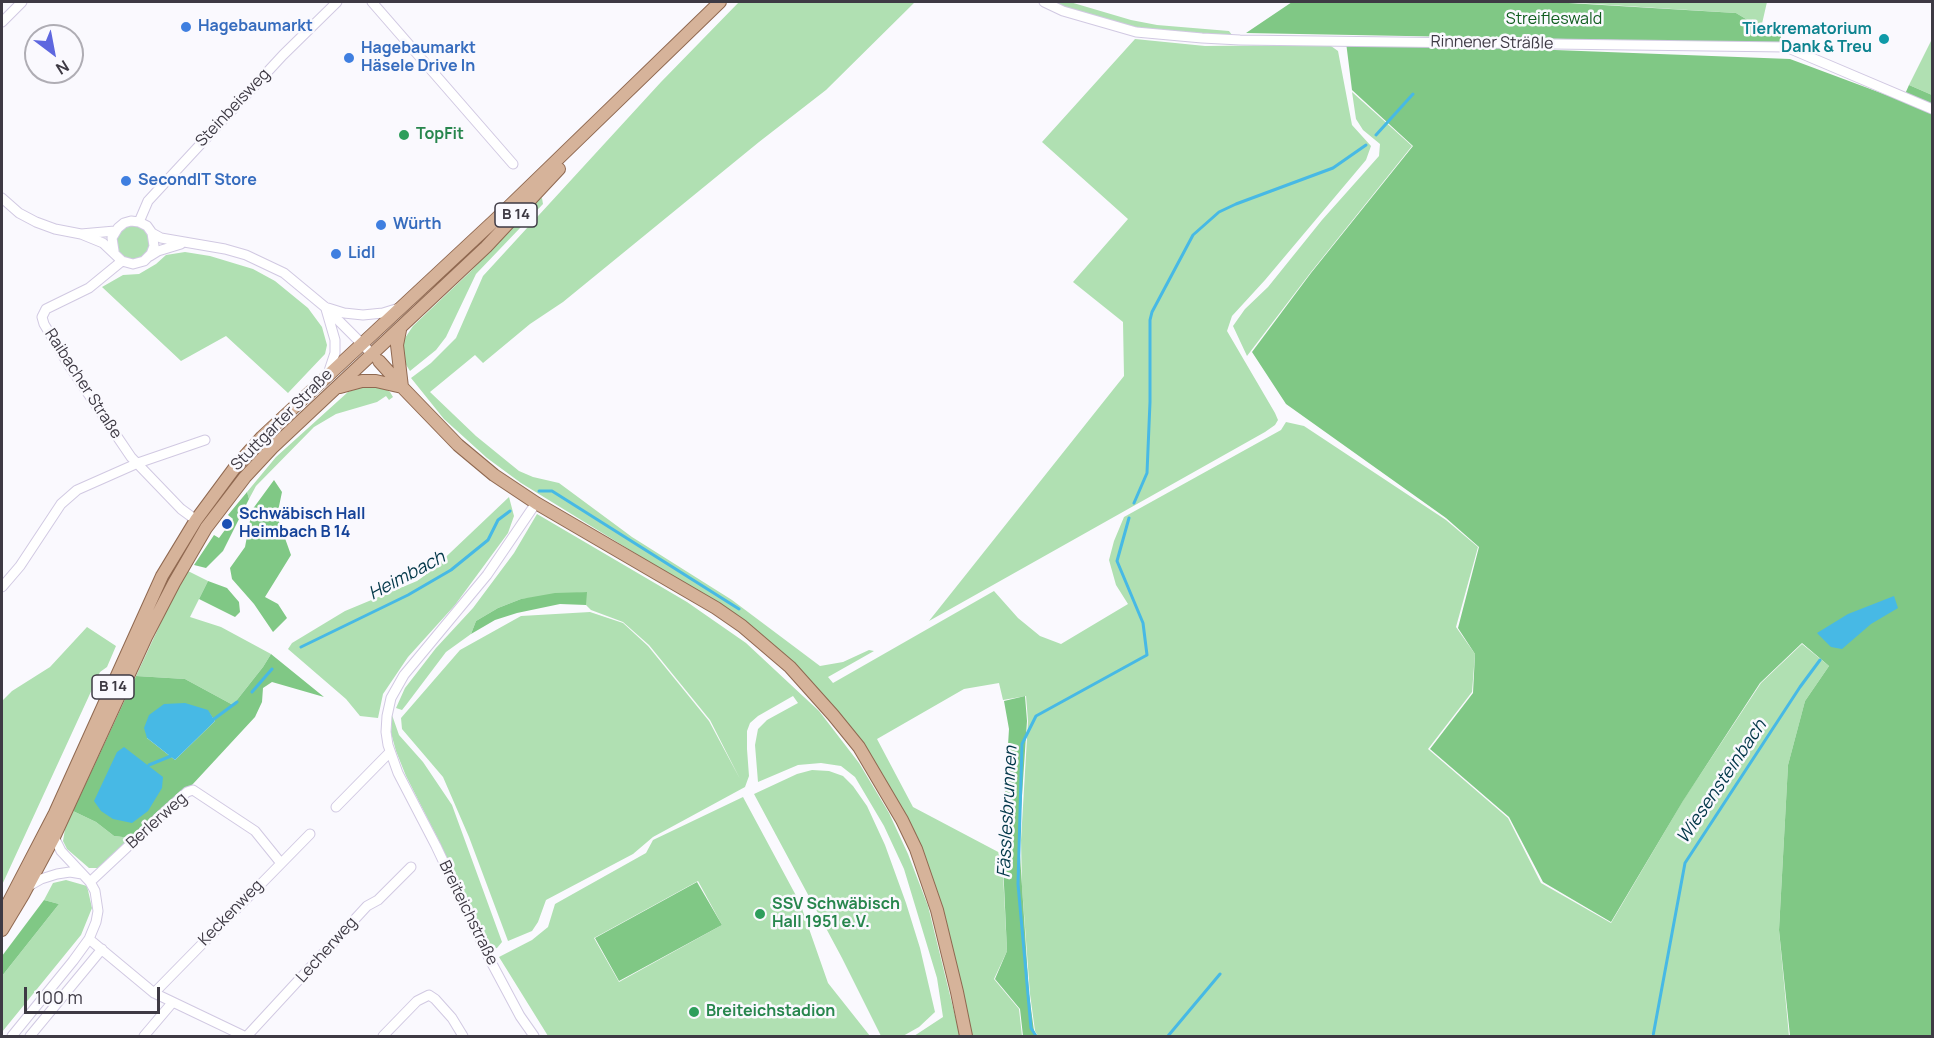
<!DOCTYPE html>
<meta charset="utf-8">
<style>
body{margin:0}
#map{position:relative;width:1934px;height:1038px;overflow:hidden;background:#faf9fe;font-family:Manrope,sans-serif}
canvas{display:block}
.frame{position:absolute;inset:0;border:3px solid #3e3a44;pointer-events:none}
.north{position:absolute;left:24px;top:24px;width:60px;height:60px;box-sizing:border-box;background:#faf9fe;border:2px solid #afadb4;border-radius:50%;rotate:148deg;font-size:16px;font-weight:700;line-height:24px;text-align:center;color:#3e3a44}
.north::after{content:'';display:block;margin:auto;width:21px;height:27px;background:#5e67df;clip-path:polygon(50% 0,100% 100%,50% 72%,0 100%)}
.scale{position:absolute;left:24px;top:987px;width:136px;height:27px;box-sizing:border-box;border:3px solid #3e3a44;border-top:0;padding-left:8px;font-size:18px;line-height:21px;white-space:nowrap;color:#3e3a44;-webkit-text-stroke:4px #faf9fe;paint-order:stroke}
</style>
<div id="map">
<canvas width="1934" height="1038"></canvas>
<div class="frame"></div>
<div class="north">N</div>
<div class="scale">100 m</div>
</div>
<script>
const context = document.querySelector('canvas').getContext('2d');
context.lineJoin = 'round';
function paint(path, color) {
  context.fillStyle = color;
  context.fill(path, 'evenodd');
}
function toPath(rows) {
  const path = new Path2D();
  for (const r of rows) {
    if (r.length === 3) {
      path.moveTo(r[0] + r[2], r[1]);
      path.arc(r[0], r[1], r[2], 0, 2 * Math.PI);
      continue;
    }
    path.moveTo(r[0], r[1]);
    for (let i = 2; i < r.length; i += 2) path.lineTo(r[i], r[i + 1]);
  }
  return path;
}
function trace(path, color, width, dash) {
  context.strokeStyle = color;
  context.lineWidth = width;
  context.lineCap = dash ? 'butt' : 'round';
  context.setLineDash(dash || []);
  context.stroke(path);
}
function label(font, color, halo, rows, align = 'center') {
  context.font = font + ' Manrope,sans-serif';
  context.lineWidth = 5;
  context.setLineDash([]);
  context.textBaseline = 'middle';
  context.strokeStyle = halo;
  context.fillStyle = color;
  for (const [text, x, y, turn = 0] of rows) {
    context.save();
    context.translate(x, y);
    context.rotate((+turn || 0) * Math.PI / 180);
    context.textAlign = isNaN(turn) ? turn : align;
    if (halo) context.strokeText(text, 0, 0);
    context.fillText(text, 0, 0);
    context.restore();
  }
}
paint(toPath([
 [739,2,915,2,826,90,759,142,563,302,530,324,483,363,475,355,430,392,476,436,519,471,533,477,559,483,632,537,732,600,820,666,843,662,869,650,874,651,828,677,833,683,994,591,1018,618,1040,636,1061,644,1128,604,1116,585,1109,560,1114,541,1124,517,1281,430,1286,422,1304,426,1446,520,1478,547,1456,627,1475,654,1472,692,1428,749,1508,818,1541,883,1611,923,1684,799,1761,683,1802,644,1829,666,1805,701,1788,765,1779,930,1789,1036,1656,1036,1654,1034,1646,1036,1038,1036,1035,1031,1030,994,1022,887,1021,840,1028,721,1026,696,1003,700,999,683,964,689,877,739,913,807,1002,854,1007,951,994,979,1019,1009,1022,1036,972,1036,946,924,906,818,877,765,852,729,820,692,682,582,521,483,487,458,444,419,411,378,431,363,456,338,483,276,661,82],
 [1050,2,1070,2,1131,20,1157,25,1229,31,1232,35,1222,37,1124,26,1096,19],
 [1562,2,1767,2,1761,28,1736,13],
 [1135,39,1205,46,1320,45,1331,46,1338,51,1352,125,1371,146,1366,160,1265,280,1232,316,1227,331,1275,413,1278,420,1275,425,1265,432,929,621,1124,376,1123,322,1073,282,1128,219,1042,142],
 [1932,39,1932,95,1909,85],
 [1352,92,1412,146,1311,272,1247,356,1233,326,1245,309,1268,287,1322,220,1379,156,1380,144,1363,130,1356,119],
 [542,198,543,204,476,274,446,337,436,350,410,371,403,360,402,346,405,338,413,326,471,271,538,199],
 [133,243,17],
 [185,252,210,256,253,269,275,281,308,308,322,327,327,345,325,354,288,393,226,336,181,361,102,287,123,275,139,274,156,264,166,255],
 [365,386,382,387,390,392,393,397,389,400,386,396,377,402,336,414,314,427,256,486,249,499,247,492,276,457,348,392],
 [509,497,514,516,508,533,455,605,408,657,383,694,378,718,360,716,346,699,288,649,292,643,345,611,417,581,431,571],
 [537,514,687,602,746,643,819,711,859,763,889,813,908,854,928,906,960,1036,914,1036,943,1017,937,978,904,869,884,826,855,777,841,766,821,763,798,765,758,782,755,745,758,729,767,720,798,703,793,696,758,716,750,723,747,731,747,749,749,776,745,787,653,837,633,854,546,900,538,922,532,931,508,941,469,837,443,777,402,729,401,718,460,650,521,616,590,612,623,623,648,646,709,721,740,779,710,720,649,645,623,622,591,610,586,605,586,592,521,599,498,608,476,621,471,634,446,652,406,705,402,710,396,708,405,688,436,648,473,608,514,553],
 [188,571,208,581,190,617,221,627,271,654,263,667,233,705,185,679,136,676,181,580],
 [87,627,116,646,107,667,100,672,2,885,2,701,12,691,50,667],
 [392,715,399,735,423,762,452,805,502,942,497,948,492,949,487,945,440,843,406,776,396,751,391,733],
 [812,770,829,771,843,776,853,786,867,806,885,845,906,903,920,948,935,1012,919,1027,903,1036,881,1036,842,958,754,794,797,774],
 [743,797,800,903,828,983,870,1036,548,1036,499,957,532,940,548,927,555,904,646,853,653,840],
 [698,881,722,925,619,982,623,989,594,938],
 [73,811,96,822,114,836,131,838,101,868,89,868,67,849,63,841,65,829],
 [66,880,87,886,92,908,81,935,2,1032,2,976,59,904,44,900,53,883]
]), '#b0e0b2');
paint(toPath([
 [1292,2,1552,2,1736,13,1761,28,1782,30,1780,43,1246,33],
 [1346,42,1790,59,1932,112,1932,1036,1790,1036,1779,930,1788,765,1805,701,1829,666,1802,643,1760,683,1683,801,1611,922,1543,882,1509,817,1430,749,1473,693,1475,654,1458,628,1479,547,1446,518,1286,404,1252,352,1311,273,1413,146,1352,90],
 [1909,85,1932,95,1932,107,1905,94],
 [274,480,282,492,277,516,291,555,265,597,278,604,287,618,273,632,254,604,232,579,230,568,245,547,252,510],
 [247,492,249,499,223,551,206,568,194,565,214,535,219,538,233,519,228,515],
 [208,581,227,588,239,602,240,612,235,617,199,599],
 [587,592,586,605,560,604,517,613,495,620,471,634,476,621,498,608,521,599,555,593],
 [271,654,324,697,272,682,263,688,262,702,255,717,192,785,131,838,114,836,96,822,73,811,136,676,185,679,233,705,263,667],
 [207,710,215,721,175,760,147,738],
 [1025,696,1027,721,1019,840,1029,994,1034,1031,1037,1036,1023,1036,1020,1009,995,979,1007,951,1002,841,1009,729,1004,701],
 [697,882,722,925,619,981,595,938],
 [44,900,59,904,2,976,2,956]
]), '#80c885');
paint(toPath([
 [1894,596,1898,608,1871,624,1842,649,1831,647,1817,633,1848,614],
 [185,703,208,710,215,721,175,760,147,738,144,728,149,715,164,704],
 [124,747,163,777,162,788,148,811,132,823,113,819,101,811,94,801,117,752]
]), '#47b9e5');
trace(toPath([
 [1376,135,1413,94],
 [539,491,552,491,739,609],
 [1134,503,1147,473,1150,402,1150,320,1152,312,1193,235,1219,212,1236,204,1333,168,1366,145],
 [301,647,408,595,451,570,488,540,498,520,510,511],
 [252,692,272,669],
 [214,719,237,702],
 [149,765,171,756],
 [1036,1036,1031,1028,1018,884,1022,744,1036,716,1147,655,1143,623,1117,561,1129,518],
 [1168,1036,1220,974],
 [1653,1036,1685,863,1800,687,1820,660]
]), '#47b9e5', 3);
const minor = toPath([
 [372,2,513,164],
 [1044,2,1063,11,1136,32,1202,38,1240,40,1786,47,1932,109],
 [2,22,22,2],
 [2,198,19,213,36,222,55,229,81,234,115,231],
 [139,222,148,201,283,55,337,2],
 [152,233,161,238,225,249,246,255,284,273,325,307,376,358],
 [81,234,103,243,122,261,133,264,144,261,151,254,154,246,152,233,147,226,139,222,131,221,124,223,118,228,112,238,114,251],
 [150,256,158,251,181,244],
 [122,261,89,288,46,309,42,317,44,324,68,364,131,457,181,509,196,520],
 [328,308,344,313,363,315,383,313,399,308],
 [326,309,335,340,335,353,328,374],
 [2,587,20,566,61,504,77,490,138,463,205,440],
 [336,807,390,752],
 [90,882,168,809,187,792,193,790,255,831,280,862],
 [27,887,41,879,57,874,70,872,82,874],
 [89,939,154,993,244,1036],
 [154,993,310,834],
 [12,1036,73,961,89,939,96,922,98,911,95,891,90,882,61,851,54,837],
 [30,1036,102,949],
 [144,1036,172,1003],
 [247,1036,367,906,378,900,411,867],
 [383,1036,417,1001,429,995,435,999,452,1018,463,1036],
 [534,1036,520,1016,489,958,436,846,398,773,388,745,386,732,387,716,391,698,404,675,487,575,536,503]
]);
const major = toPath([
 [400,330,397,345,402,387],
 [379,361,397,381],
 [340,387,362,381,376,381,402,387,458,445,494,475,536,503,716,608,742,626,790,667,833,715,859,747,902,820,916,849,937,910,957,992,966,1036],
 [2,915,55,813,162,576,196,520,236,466,262,437,495,220,720,2],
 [2,930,23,895,54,837,146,637,174,583,206,528,245,477,272,448,486,247,559,169]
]);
trace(minor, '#d1c9e2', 11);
trace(major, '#8f6850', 14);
trace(minor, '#fff', 9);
trace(major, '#d6b39a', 12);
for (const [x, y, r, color] of [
 [186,27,6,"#3f7fe0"],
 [1884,39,6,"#0f9aa8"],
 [349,58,6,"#3f7fe0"],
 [404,135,6,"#2e9e5b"],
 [126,181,6,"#3f7fe0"],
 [381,225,6,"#3f7fe0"],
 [336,254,6,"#3f7fe0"],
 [227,524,6,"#1a4fb4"],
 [760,914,6,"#2e9e5b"],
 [694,1012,6,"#2e9e5b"]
]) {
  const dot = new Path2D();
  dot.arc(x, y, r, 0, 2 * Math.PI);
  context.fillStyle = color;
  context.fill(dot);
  trace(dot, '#faf9fe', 2);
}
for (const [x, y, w] of [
 [516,215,42],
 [113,687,42]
]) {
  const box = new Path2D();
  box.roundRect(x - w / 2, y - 12, w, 24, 4.5);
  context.fillStyle = '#faf9fe';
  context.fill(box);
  trace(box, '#3e3a44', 1.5);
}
label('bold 15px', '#3e3a44', null, [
 ["B 14",516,215],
 ["B 14",113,687]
]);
label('16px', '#105d1f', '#faf9fe', [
 ["Streifleswald",1554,20]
]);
label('bold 16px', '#366cbe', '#faf9fe', [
 ["Hagebaumarkt",198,27],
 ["Hagebaumarkt",361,49],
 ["Häsele Drive In",361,67],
 ["SecondIT Store",138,181],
 ["Würth",393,225],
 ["Lidl",348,254]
], 'left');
label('bold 16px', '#0d838f', '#faf9fe', [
 ["Tierkrematorium",1872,30],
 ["Dank & Treu",1872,48]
], 'right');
label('16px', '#3e3a44', '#faf9fe', [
 ["Rinnener Sträßle",1492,43,1],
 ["Steinbeisweg",233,108,-47],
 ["Raibacher Straße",83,384,57],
 ["Stuttgarter Straße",282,420,-45],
 ["Berlerweg",157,821,-42],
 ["Keckenweg",231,913,-46],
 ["Breiteichstraße",468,913,64],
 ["Lecherweg",327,950,-48]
]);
label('bold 16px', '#27864d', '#faf9fe', [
 ["TopFit",416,135],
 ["SSV Schwäbisch",772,905],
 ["Hall 1951 e.V.",772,923],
 ["Breiteichstadion",706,1012]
], 'left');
label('bold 16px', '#164399', '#faf9fe', [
 ["Schwäbisch Hall",239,515],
 ["Heimbach B 14",239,533]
], 'left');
label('italic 18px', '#023749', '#faf9fe', [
 ["Heimbach",407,576,-28],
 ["Wiesensteinbach",1722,782,-56],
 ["Fässlesbrunnen",1008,812,-87]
]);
</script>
